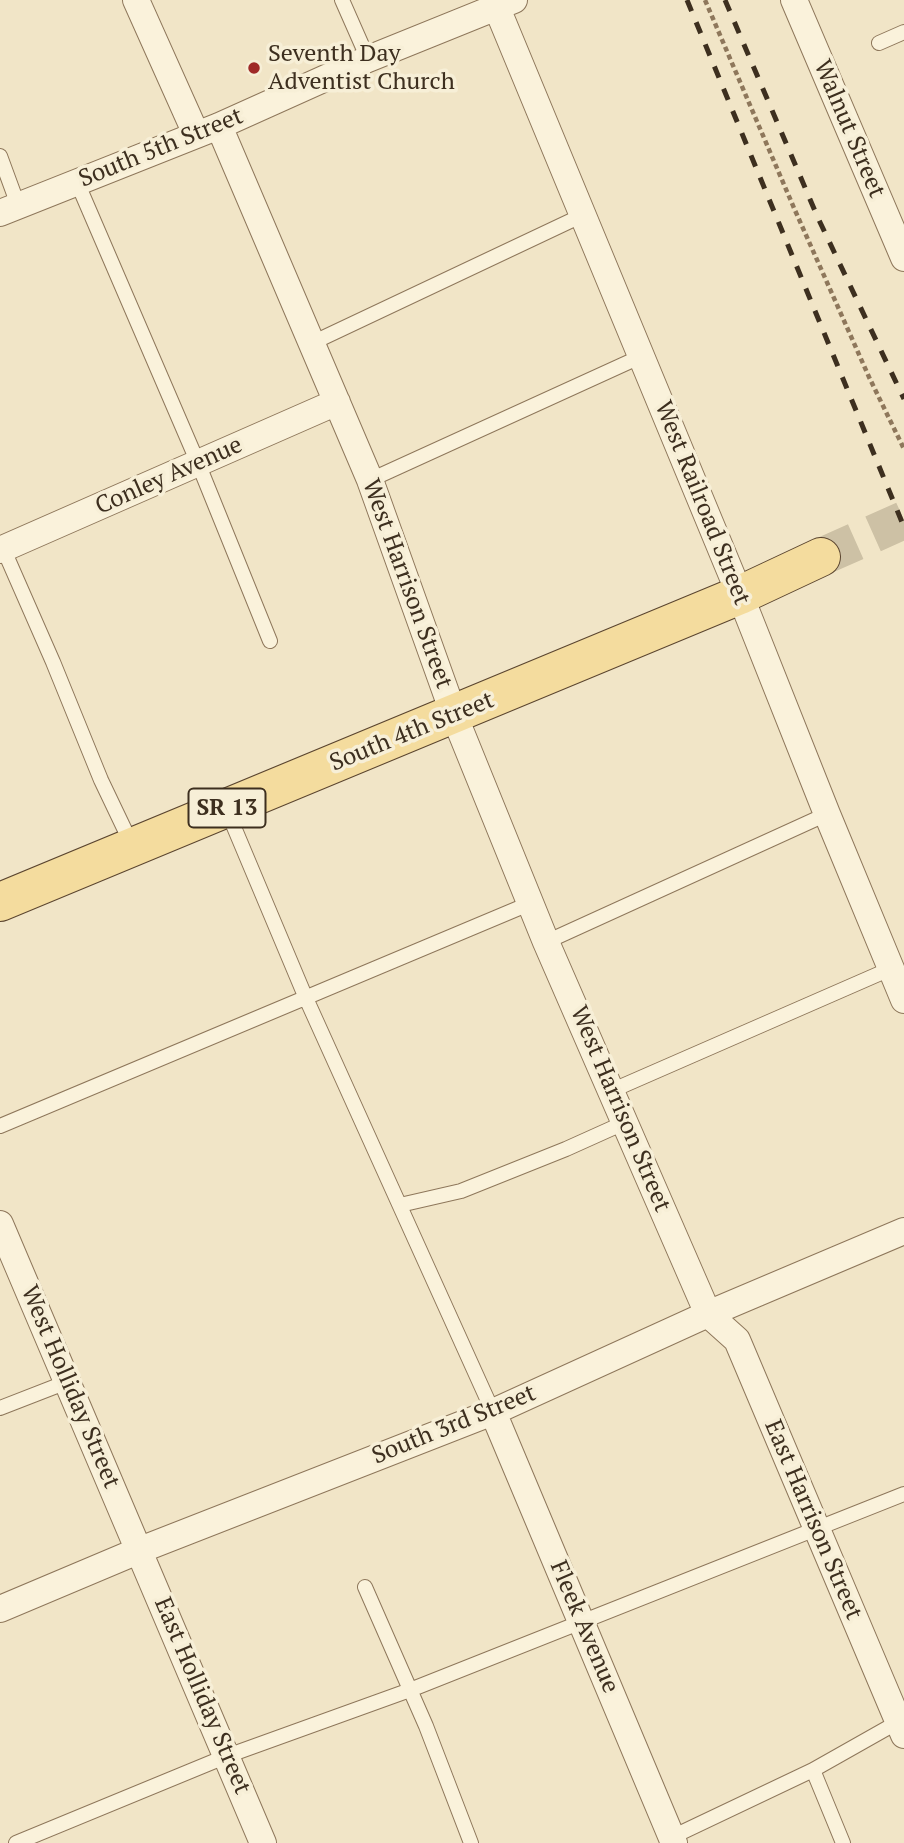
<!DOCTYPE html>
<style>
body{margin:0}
canvas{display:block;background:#f1e5c7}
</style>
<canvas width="904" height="1843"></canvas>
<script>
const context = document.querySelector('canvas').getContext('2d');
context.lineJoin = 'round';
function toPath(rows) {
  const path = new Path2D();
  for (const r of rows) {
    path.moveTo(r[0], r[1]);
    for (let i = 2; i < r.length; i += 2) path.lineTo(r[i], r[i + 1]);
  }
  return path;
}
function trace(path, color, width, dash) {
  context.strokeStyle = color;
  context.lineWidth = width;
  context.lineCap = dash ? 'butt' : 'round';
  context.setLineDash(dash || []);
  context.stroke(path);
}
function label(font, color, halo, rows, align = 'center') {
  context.font = font + ' "PT Serif",serif';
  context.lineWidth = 7;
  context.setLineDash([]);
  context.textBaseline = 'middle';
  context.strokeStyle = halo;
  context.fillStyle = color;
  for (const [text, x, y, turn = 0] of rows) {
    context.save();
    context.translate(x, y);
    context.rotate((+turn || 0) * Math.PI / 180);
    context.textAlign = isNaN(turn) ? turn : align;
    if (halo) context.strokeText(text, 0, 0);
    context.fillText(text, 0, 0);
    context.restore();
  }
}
trace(toPath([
 [821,557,904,520]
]), '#cdc1a5', 38, [38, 19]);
const service = toPath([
 [342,0,368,59],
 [879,43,904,32],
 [0,156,18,205],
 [77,182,198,463,270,641],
 [312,343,583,215],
 [370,480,642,356],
 [3,548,53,662,101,780,132,845],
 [226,808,305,996,493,1412],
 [546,942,827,814],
 [613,1090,890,969],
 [0,1126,531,903],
 [400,1205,461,1191,566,1149,626,1122],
 [0,1408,67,1382],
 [365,1587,426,1726,471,1843],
 [813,1770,843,1843],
 [672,1837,813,1770,898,1722],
 [16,1843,227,1756,410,1690,904,1494]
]);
const minor = toPath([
 [136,0,196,134],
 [794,0,904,258],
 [497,8,740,595,827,814,904,1000],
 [219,126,370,480,454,715,546,942,708,1314,737,1340,904,1735],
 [0,213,219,126,368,59,514,0],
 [0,550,337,402],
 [0,1224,263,1843],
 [493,1412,674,1843],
 [0,1609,140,1550,493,1412,708,1314,904,1231]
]);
const primary = toPath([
 [0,902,740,595,821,557]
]);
trace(service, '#8e775b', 16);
trace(minor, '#8e775b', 28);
trace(primary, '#5b452f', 40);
trace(toPath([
 [705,0,794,208,869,377,904,449]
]), '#8e775b', 4.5, [5, 3.5]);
trace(service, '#faf2db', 14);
trace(minor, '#faf2db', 26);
trace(primary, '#f4dc9e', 38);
trace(toPath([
 [687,0,904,527],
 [725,0,818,218,904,399]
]), '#3d2f1f', 5, [12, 12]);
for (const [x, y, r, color] of [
 [254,68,7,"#9f2a28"]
]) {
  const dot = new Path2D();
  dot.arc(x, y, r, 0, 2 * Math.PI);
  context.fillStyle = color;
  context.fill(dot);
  trace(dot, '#f7efd7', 2.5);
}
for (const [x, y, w] of [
 [227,808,77]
]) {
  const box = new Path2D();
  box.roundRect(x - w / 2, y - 19.5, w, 39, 5);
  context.fillStyle = '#f7efd7';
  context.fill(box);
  trace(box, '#3d2f1f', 2);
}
label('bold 23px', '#3d2f1f', null, [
 ["SR 13",227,808]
]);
label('24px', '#3d2f1f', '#f7efd7', [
 ["Seventh Day",268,54],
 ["Adventist Church",268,82]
], 'left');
label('24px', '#3d2f1f', '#f7efd7', [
 ["Walnut Street",849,129,67],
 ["South 5th Street",161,148,-22],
 ["Conley Avenue",169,476,-24],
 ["West Railroad Street",702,503,68],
 ["West Harrison Street",407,584,70],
 ["South 4th Street",412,732,-22],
 ["West Harrison Street",620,1109,67],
 ["West Holliday Street",70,1387,67],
 ["South 3rd Street",454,1425,-22],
 ["East Harrison Street",813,1520,67],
 ["Fleek Avenue",584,1627,67],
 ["East Holliday Street",202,1696,67]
]);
</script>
